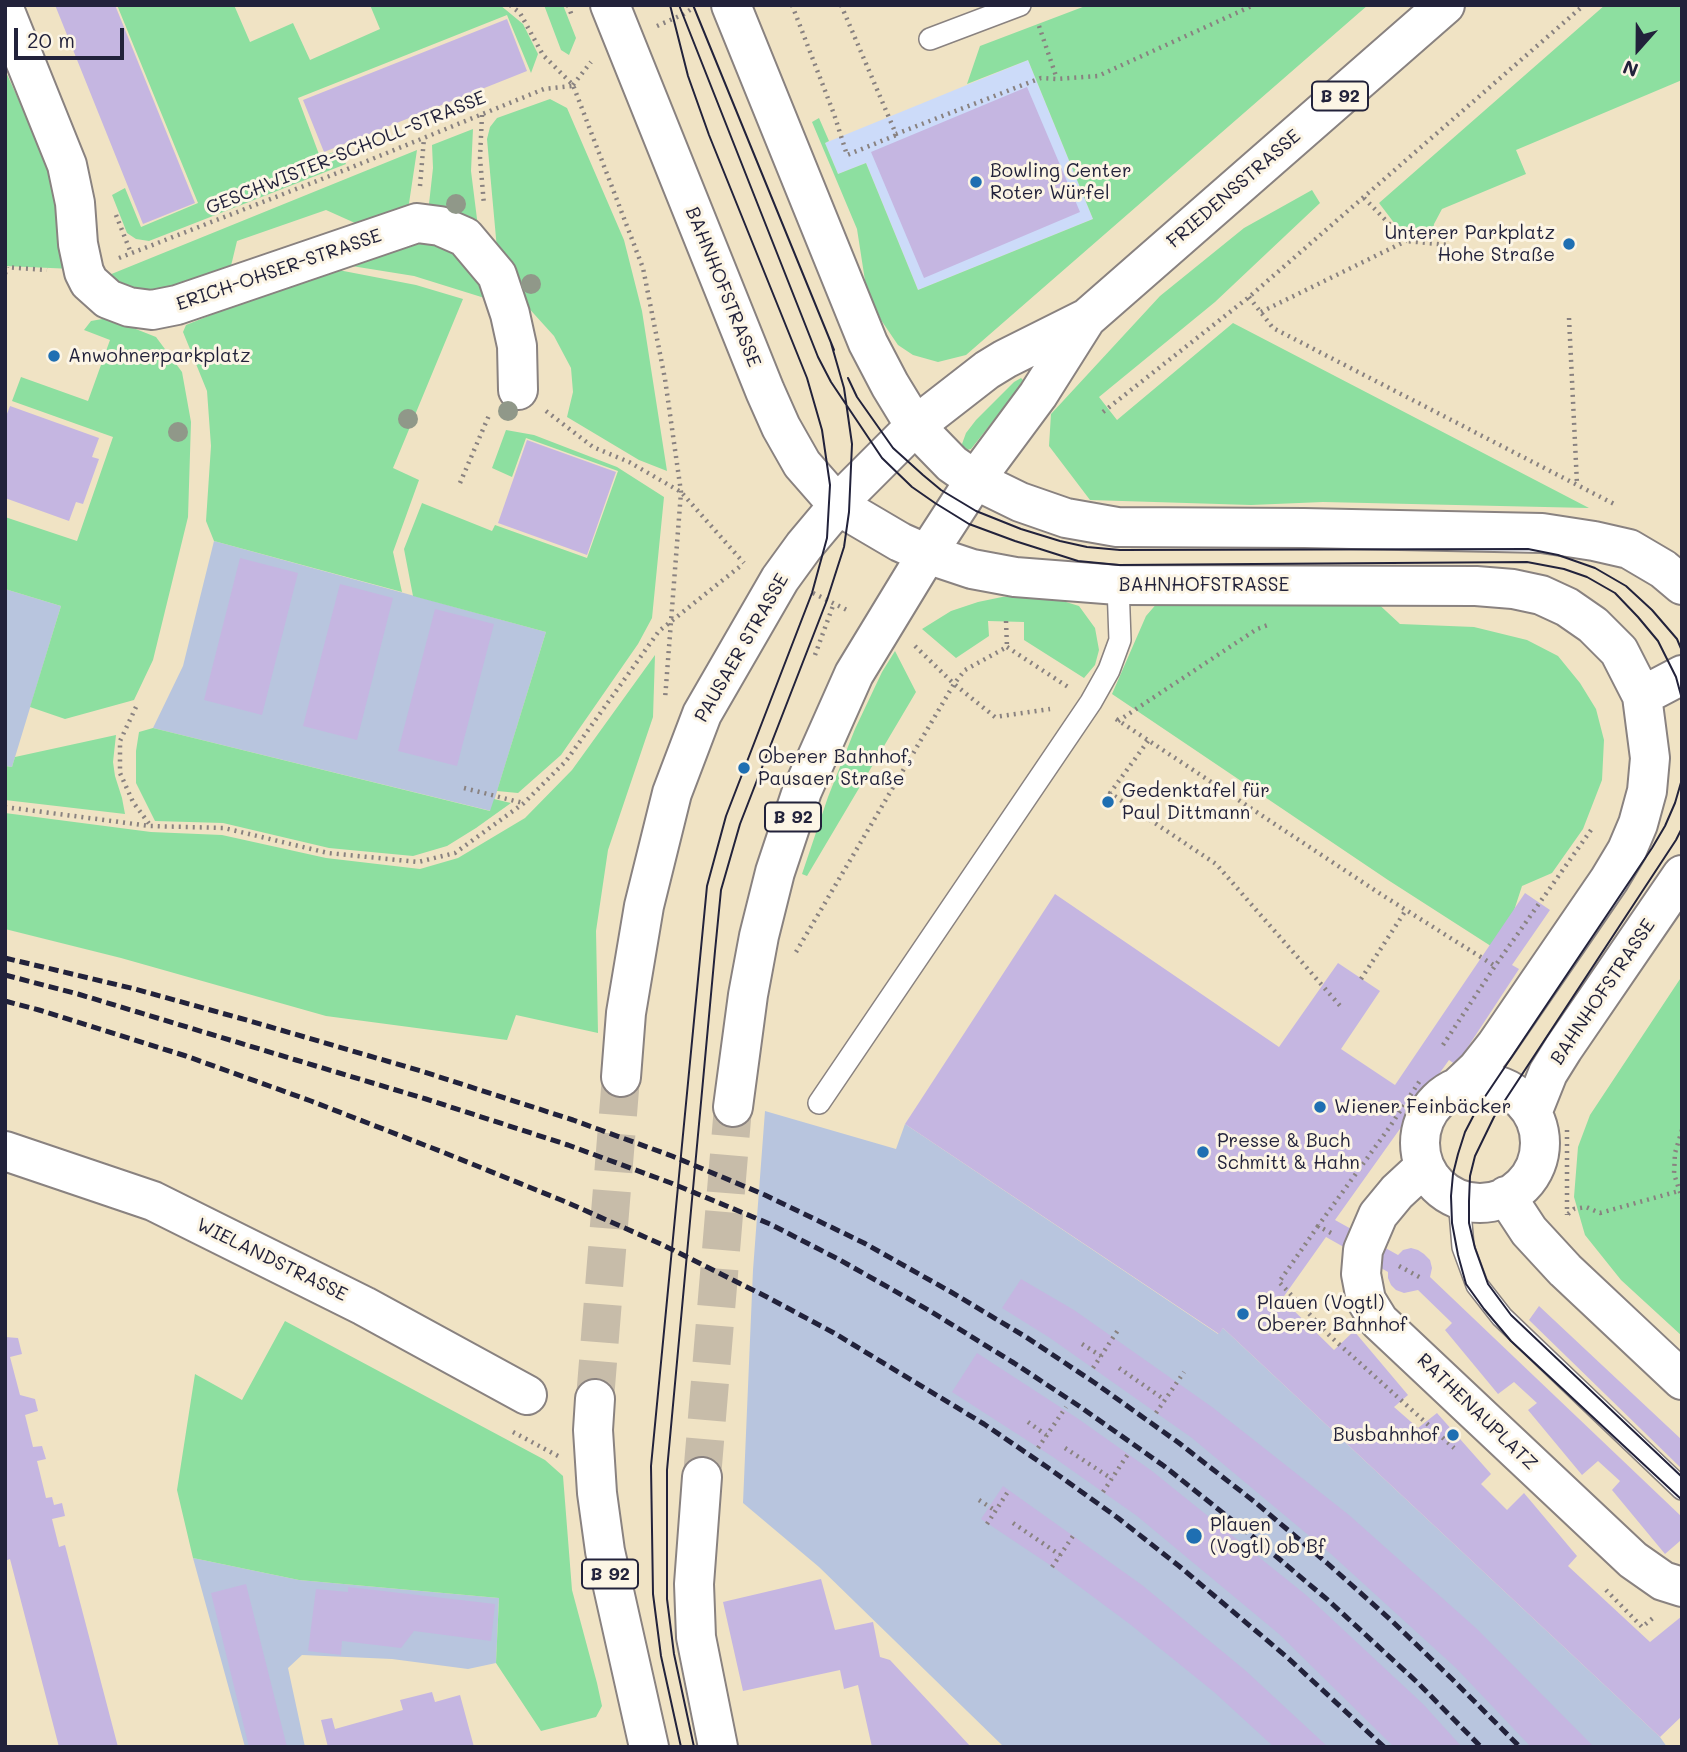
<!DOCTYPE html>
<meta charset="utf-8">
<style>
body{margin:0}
#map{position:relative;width:1687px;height:1752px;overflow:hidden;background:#f0e3c4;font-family:Mali,sans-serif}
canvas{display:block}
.frame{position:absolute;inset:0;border:7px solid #22223b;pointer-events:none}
.north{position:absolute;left:1603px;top:14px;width:70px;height:70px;-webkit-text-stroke:5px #fcf5e5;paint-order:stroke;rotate:201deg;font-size:19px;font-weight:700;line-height:28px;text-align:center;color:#22223b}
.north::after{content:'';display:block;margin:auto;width:24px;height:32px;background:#22223b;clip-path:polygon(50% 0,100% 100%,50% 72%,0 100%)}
.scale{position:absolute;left:14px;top:28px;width:110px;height:32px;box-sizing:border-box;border:4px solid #22223b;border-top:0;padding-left:9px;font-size:21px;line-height:24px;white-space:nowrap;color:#22223b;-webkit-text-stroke:5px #fcf5e5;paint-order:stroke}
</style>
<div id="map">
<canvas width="1687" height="1752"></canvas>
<div class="frame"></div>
<div class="north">N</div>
<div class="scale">20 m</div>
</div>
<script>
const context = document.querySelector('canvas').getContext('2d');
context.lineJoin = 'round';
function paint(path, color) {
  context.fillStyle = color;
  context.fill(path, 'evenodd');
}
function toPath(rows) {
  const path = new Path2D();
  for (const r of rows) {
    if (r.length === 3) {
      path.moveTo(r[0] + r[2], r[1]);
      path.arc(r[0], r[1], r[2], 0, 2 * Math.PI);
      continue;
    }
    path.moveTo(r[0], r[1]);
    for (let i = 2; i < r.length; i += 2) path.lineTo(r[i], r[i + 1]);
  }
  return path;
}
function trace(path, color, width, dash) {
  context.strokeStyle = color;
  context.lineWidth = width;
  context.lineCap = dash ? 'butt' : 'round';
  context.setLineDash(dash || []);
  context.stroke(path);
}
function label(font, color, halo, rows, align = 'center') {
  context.font = font + ' Mali,sans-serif';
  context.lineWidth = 6;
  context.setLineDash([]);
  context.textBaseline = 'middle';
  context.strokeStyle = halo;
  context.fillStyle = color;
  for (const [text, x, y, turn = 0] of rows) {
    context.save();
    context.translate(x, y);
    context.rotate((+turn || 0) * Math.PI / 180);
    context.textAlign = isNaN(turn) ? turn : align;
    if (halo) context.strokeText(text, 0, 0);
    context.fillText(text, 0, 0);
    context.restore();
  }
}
paint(toPath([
 [1028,60,1093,219,918,290,866,163,838,174,825,143]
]), '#ccdbf9');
paint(toPath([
 [214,541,546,632,491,811,153,728,183,666],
 [5,589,61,606,12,767,5,766],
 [765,1111,896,1149,905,1124,1218,1334,1223,1328,1660,1737,1667,1747,1004,1747,819,1567,743,1503,753,1270],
 [193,1558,299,1580,499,1598,496,1663,468,1669,392,1659,302,1655,288,1668,305,1747,245,1747]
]), '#b8c5de');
paint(toPath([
 [117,5,234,5,250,42,293,23,310,60,380,29,370,5,500,5,523,24,538,54,531,73,507,15,298,98,320,157,340,150,346,164,149,241,136,239,127,233,112,195,125,188,141,227,198,203],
 [544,5,563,5,576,38,569,55,561,50],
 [1088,5,1368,5,966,355,938,362,913,355,898,345,881,320,866,287,857,229,812,122,819,118,829,141,825,143,838,174,866,163,918,290,1093,219,1028,60,967,84,980,46],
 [1605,5,1682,5,1682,80,1516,150,1526,174,1442,209,1434,224,1432,238,1426,239,1398,228,1379,203],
 [5,70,65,201,73,269,5,266],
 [550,99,567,108,624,240,642,311,667,471,639,460,567,417,573,392,571,368,554,336,525,304,498,260,487,139,490,127,497,118],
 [473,129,471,171,479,235,428,213,433,168,432,145],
 [417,150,408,210,355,223,326,210,237,241,230,270,163,298,129,292,109,275],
 [1312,190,1320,203,1215,302,1099,397,1117,420,1233,323,1589,508,1323,502,1251,505,1090,500,1049,446,1051,414,1160,296,1244,228],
 [390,240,453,245,491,300,414,276,333,263],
 [328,268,416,285,463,299,393,468,419,480,393,552,402,592,214,541,206,521,211,446,207,391,183,332,186,325],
 [108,318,156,337,182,372,191,422,188,517,153,660,134,700,65,719,30,707,61,606,5,589,5,517,77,541,113,437,12,401,21,377,88,401,110,340,84,330,91,321],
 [1021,378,1023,380,1016,392,971,449,967,450,963,448,962,444,966,433,976,420,1014,382],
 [506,430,534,435,617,467,664,497,652,618,638,644,561,755,518,793,497,791,546,632,413,596,404,549,422,503,492,531,495,525,587,558,618,471,526,438,512,477,492,468],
 [1024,596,1053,598,1079,606,1095,628,1099,650,1095,665,1084,678,1024,640,1024,622,988,621,989,636,956,658,922,629,951,611,978,602,1002,597],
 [1373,599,1400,624,1474,627,1527,640,1558,656,1580,683,1596,709,1604,740,1602,780,1583,829,1552,873,1522,886,1509,926,1497,950,1388,880,1112,694,1146,616,1159,601],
 [895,651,916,692,807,876,802,874,828,797,855,729,882,672],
 [655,655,653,717,608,850,596,931,598,1033,516,1015,507,1040,326,1016,121,958,5,929,5,813,151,832,222,835,326,858,420,869,458,858,525,818,572,770],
 [153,728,490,811,494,799,511,803,476,828,447,846,413,856,329,848,223,823,155,821,136,783,136,751,139,732],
 [116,735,113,762,115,776,122,798,125,814,5,800,5,766,12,767,15,757],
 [1682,976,1682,1336,1621,1280,1585,1235,1574,1197,1578,1147,1590,1115],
 [285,1321,545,1460,563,1476,572,1590,597,1683,602,1706,596,1717,541,1731,496,1663,499,1598,299,1580,193,1558,177,1490,195,1374,242,1400]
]), '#8ddfa0');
paint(toPath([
 [55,5,115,5,195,203,143,224],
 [507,19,527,71,324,152,303,100],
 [1027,87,1080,212,924,278,871,152],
 [10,406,99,438,92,457,99,459,83,504,76,502,69,521,5,498,5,419],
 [527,440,616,472,587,555,498,523],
 [240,558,298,573,262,715,204,700],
 [340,584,393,598,357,740,303,726],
 [435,609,494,624,457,766,398,751],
 [1525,893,1550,910,1512,965,1519,969,1456,1065,1449,1060,1335,1220,1398,1255,1403,1250,1411,1248,1418,1250,1424,1254,1430,1260,1432,1268,1430,1277,1682,1517,1682,1542,1680,1541,1665,1554,1612,1490,1620,1481,1598,1461,1582,1475,1528,1410,1537,1403,1514,1382,1498,1394,1445,1330,1452,1323,1418,1290,1404,1293,1396,1290,1391,1285,1388,1278,1388,1272,1326,1237,1282,1299,1334,1350,1354,1331,1408,1395,1394,1407,1418,1428,1437,1413,1491,1474,1481,1484,1507,1510,1524,1493,1577,1556,1568,1566,1650,1642,1682,1616,1682,1716,1660,1737,1223,1328,1219,1334,905,1124,1055,894,1279,1047,1338,963,1380,991,1341,1049,1395,1085],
 [1021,1279,1074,1310,1212,1407,1349,1515,1477,1629,1594,1747,1531,1747,1456,1668,1331,1554,1192,1438,1050,1338,1002,1308],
 [1539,1306,1682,1440,1682,1469,1529,1320],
 [5,1337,18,1338,22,1354,10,1357,20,1395,35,1399,38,1411,25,1415,33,1447,42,1446,46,1459,37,1461,46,1498,52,1497,54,1505,62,1503,65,1516,52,1519,59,1547,65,1545,118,1747,59,1747,10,1559,5,1561],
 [977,1353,1077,1418,1152,1471,1306,1595,1423,1704,1462,1747,1394,1747,1279,1634,1137,1516,1053,1457,952,1392],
 [1003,1486,1142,1585,1246,1671,1328,1747,1274,1747,1214,1692,1131,1625,1053,1567,981,1519],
 [821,1579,835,1630,873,1622,880,1657,890,1660,971,1747,872,1747,858,1685,844,1689,840,1670,743,1691,723,1602],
 [246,1584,287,1747,249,1747,211,1593],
 [348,1587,495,1604,491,1641,414,1631,401,1648,342,1641,341,1655,308,1651,316,1589,348,1592],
 [432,1692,435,1702,460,1695,474,1747,328,1747,321,1720,332,1718,335,1729,403,1710,400,1700]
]), '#c5b6e1');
trace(toPath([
 [595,1399,621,1077],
 [702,1477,733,1107]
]), '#c7bca9', 38, [38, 19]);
const lane = toPath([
 [930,39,1020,5],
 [819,1103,1091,702,1109,670,1120,640,1118,585],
 [1459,1199,1463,1247,1477,1285,1502,1317,1682,1489]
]);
const street = toPath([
 [5,11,67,165,75,203,78,244,84,272,89,282,108,299,129,307,152,310,177,305,417,223,440,226,465,237,497,275,510,314,517,346,518,390],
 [975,480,1020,502,1066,518,1117,527,1304,528,1542,533,1594,541,1629,549,1663,569,1682,585],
 [927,554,972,569,1015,577,1118,585,1476,586,1513,589,1541,595,1567,607,1593,625,1619,651,1642,696,1650,758,1647,791,1638,824,1627,850,1609,880,1496,1045,1477,1069,1459,1086],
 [1642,696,1682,675],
 [1480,1143,60],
 [1532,1113,1548,1073,1563,1049,1682,875],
 [5,1151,153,1201,364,1306,527,1395],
 [1424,1167,1397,1192,1378,1215,1363,1250,1361,1274,1366,1300,1379,1321,1633,1560,1663,1581,1682,1587],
 [1506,1196,1529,1231,1565,1270,1682,1380]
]);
const secondary = toPath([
 [610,5,765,391,781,427,802,464,830,496,849,512,900,542,927,554],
 [731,5,868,343,890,385,915,426,952,464,975,480]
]);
const primary = toPath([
 [621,1077,626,1013,644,906,672,793,702,714,780,579,804,546,851,490,915,426,987,370,1005,359,1087,318,1445,5],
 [733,1107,748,995,759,936,775,872,802,791,854,674,927,554,975,480,1038,395,1086,319],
 [595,1399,593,1430,597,1493,605,1551,649,1747],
 [702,1477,694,1584,696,1637,718,1747]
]);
trace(lane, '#898280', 24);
trace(street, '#898280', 42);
trace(secondary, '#898280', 42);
trace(primary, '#898280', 42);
trace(toPath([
 [510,5,520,13,543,55,573,85,643,268,665,379,681,492,665,699],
 [568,5,572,16],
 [792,5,834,114,847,155,899,134],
 [841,5,896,134,1041,78,1057,79,1098,76,1254,5],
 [657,26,684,14,693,8],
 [1039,26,1057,79],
 [573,85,591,62],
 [482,115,480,158,484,205],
 [420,186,424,138],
 [1364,198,1406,241,1448,245],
 [116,215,131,253],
 [119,258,345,170,544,89,572,86],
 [5,267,47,270],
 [5,274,7,267],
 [1249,297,1273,328,1616,505],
 [1261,312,1406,241],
 [1569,318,1577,484],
 [546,411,593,447,629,462,681,492,744,563],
 [1103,412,1249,297,1584,5],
 [460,483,490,413],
 [813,593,849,611],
 [1006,621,1007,647],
 [915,646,954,684,995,717,1050,709],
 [1007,647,1068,687],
 [815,655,834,603],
 [136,707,120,741,120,773,133,802,150,825],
 [1116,719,1379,893,1495,966],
 [1118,721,1257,629,1268,625],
 [1148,741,1110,793,1216,864,1342,1008],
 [464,788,523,803],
 [5,807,150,826,224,828,328,853,418,862,455,853,524,803,566,761,659,631,743,564],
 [796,952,954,684,965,670,1007,647],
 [1361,979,1406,910],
 [1443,1045,1495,966,1591,830],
 [1567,1130,1567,1215],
 [1682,1130,1675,1153,1674,1174,1682,1198],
 [1568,1214,1574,1209,1586,1207,1600,1213,1679,1191],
 [1318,1226,1279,1282,1331,1337,1454,1448],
 [1331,1233,1318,1226,1389,1128,1421,1079],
 [1399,1266,1423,1279],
 [1082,1344,1101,1356],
 [1093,1368,1120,1327],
 [1119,1368,1165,1400],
 [1156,1413,1184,1372],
 [1028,1422,1046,1435],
 [513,1432,558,1456],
 [1038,1448,1066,1407],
 [1065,1448,1112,1479],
 [1103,1492,1130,1451],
 [979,1500,996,1511],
 [1013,1523,1060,1555],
 [987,1524,1009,1490],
 [1052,1567,1073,1536],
 [1606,1590,1642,1627,1653,1618]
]), '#898280', 4.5, [2, 5]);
trace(lane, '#fff', 21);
trace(street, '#fff', 38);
trace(secondary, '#fff', 38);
trace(primary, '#fff', 38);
trace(toPath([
 [670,5,688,76,709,135,807,378,822,430,830,485,827,538,812,593,726,816,707,886,651,1466,653,1594,661,1656,681,1747],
 [679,5,818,357,831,382,882,458,912,487,935,503,969,524,1015,541,1078,561,1119,565,1527,562,1564,569,1587,577,1615,593,1638,617,1658,641,1676,677,1682,699],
 [693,5,834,350],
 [848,378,857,397,893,448,923,475,941,490,976,511,1021,529,1060,541,1087,547,1120,550,1528,549,1558,555,1595,568,1626,586,1652,610,1677,639,1682,651],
 [1682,779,1675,803,1665,826,1652,848,1478,1107,1465,1132,1458,1154,1453,1174,1451,1196,1452,1223,1458,1255,1466,1284,1484,1309,1511,1341,1682,1500],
 [1682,828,1676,840,1494,1117,1475,1156,1470,1176,1469,1201,1469,1223,1475,1248,1488,1284,1511,1315,1682,1477],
 [694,1747,674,1654,667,1599,667,1470,715,951,721,890,740,824,827,600,844,547,849,512,852,444,844,388,831,343]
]), '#22223b', 2);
trace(toPath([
 [5,958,135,989,250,1021,421,1071,573,1120,672,1156,765,1195,864,1243,951,1292,1026,1337,1095,1383,1179,1443,1256,1503,1327,1563,1393,1622,1451,1678,1520,1747],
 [5,975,78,994,296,1060,426,1099,568,1145,671,1183,770,1224,840,1260,930,1311,1014,1363,1079,1406,1164,1466,1252,1536,1329,1601,1419,1684,1481,1747],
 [5,1001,39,1010,186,1056,311,1101,445,1153,566,1202,663,1245,767,1297,834,1333,984,1424,1047,1467,1118,1518,1179,1566,1288,1658,1384,1747]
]), '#22223b', 5, [10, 5]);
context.fillStyle = '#909889';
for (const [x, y] of [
 [456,204],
 [531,284],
 [508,411],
 [408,419],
 [178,432]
]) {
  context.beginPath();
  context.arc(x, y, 10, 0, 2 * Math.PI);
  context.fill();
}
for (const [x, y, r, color] of [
 [976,182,7,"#1f6fb2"],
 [1569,244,7,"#1f6fb2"],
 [54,356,7,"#1f6fb2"],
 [744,768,7,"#1f6fb2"],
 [1108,802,7,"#1f6fb2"],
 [1320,1107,7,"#1f6fb2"],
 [1203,1152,7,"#1f6fb2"],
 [1243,1314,7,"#1f6fb2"],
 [1453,1435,7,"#1f6fb2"],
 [1194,1536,9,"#1f6fb2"]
]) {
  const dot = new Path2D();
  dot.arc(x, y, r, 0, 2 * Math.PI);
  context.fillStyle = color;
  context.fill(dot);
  trace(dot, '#fcf5e5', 2.5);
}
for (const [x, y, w] of [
 [1340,96,56],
 [793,817,56],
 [610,1574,56]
]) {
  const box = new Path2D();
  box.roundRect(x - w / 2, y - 14.5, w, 29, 5);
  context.fillStyle = '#fcf5e5';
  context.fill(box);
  trace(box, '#22223b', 2);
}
label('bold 18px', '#22223b', null, [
 ["B 92",1340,96],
 ["B 92",793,817],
 ["B 92",610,1574]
]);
label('19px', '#22223b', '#fcf5e5', [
 ["GESCHWISTER-SCHOLL-STRASSE",346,153,-22],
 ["FRIEDENSSTRASSE",1234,189,-41],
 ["ERICH-OHSER-STRASSE",279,270,-19],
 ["BAHNHOFSTRASSE",723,287,68],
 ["BAHNHOFSTRASSE",1204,585],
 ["PAUSAER STRASSE",742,648,-60],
 ["BAHNHOFSTRASSE",1603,992,-56],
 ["WIELANDSTRASSE",272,1260,26],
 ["RATHENAUPLATZ",1477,1412,44]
]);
label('19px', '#22223b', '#fcf5e5', [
 ["Bowling Center",990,171],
 ["Roter Würfel",990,193],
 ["Unterer Parkplatz",1555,233,"right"],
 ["Hohe Straße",1555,255,"right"],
 ["Anwohnerparkplatz",68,356],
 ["Oberer Bahnhof,",758,757],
 ["Pausaer Straße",758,779],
 ["Gedenktafel für",1122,791],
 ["Paul Dittmann",1122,813],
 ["Wiener Feinbäcker",1334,1107],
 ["Presse & Buch",1217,1141],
 ["Schmitt & Hahn",1217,1163],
 ["Plauen (Vogtl)",1257,1303],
 ["Oberer Bahnhof",1257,1325],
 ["Busbahnhof",1439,1435,"right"],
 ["Plauen",1210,1525],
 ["(Vogtl) ob Bf",1210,1547]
], 'left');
</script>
